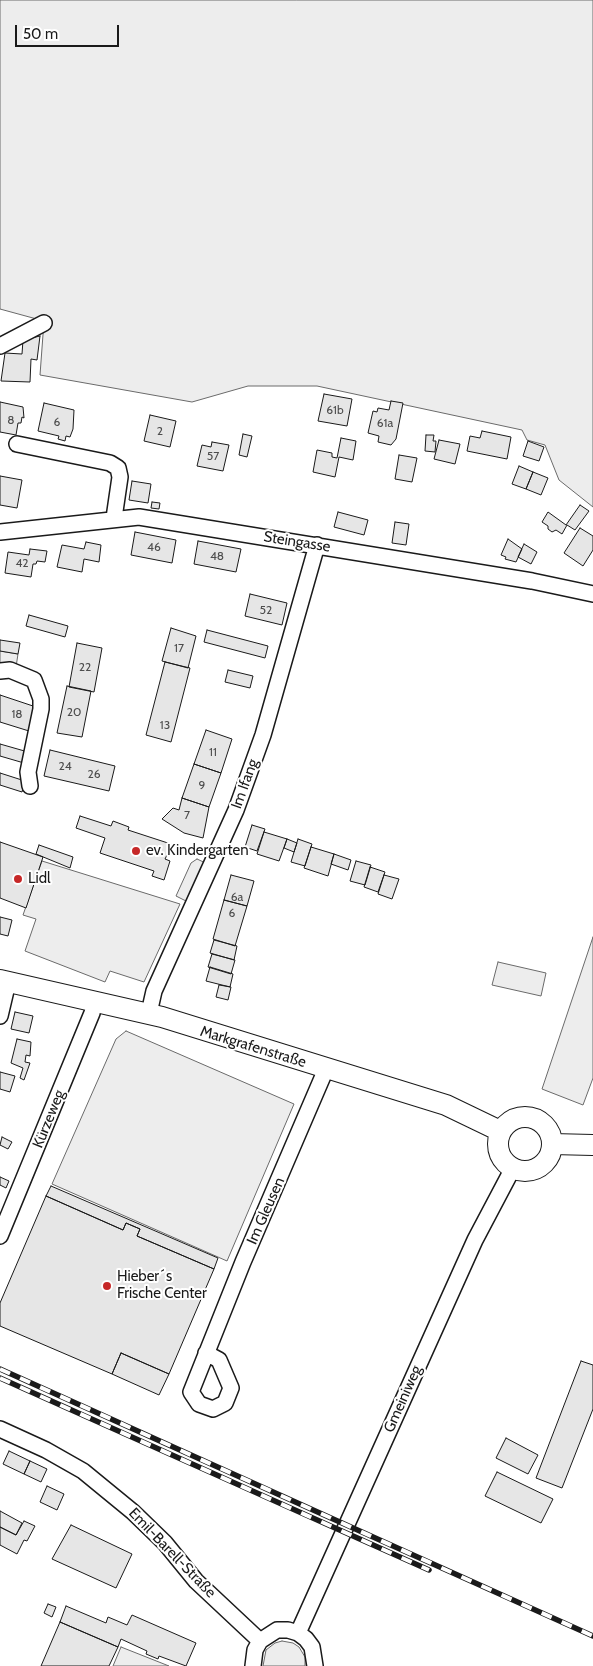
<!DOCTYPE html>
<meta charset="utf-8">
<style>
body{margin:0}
#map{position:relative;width:593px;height:1666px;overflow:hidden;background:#fff;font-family:Cabin,sans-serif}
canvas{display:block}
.scale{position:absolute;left:15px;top:25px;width:104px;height:22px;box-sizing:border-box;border:2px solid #1a1a1a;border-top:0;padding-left:6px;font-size:15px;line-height:18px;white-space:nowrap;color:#1a1a1a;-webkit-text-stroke:4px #fff;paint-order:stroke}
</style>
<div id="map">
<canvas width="593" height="1666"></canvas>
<div class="scale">50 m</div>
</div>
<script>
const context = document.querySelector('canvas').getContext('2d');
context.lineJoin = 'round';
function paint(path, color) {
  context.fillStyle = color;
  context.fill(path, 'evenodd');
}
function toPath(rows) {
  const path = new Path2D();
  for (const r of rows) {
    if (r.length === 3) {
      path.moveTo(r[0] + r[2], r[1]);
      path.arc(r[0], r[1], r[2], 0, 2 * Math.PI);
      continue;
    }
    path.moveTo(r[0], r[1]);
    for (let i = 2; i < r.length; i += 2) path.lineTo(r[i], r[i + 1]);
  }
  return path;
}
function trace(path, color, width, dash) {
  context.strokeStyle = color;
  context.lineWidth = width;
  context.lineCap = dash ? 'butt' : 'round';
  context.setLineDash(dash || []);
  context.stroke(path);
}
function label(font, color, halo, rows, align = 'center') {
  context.font = font + ' Cabin,sans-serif';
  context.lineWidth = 4;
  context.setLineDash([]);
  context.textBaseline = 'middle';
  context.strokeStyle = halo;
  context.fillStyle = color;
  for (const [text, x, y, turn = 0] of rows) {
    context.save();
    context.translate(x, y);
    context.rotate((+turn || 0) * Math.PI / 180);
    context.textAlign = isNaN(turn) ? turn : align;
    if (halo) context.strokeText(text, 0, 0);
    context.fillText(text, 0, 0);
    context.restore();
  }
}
const built = toPath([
 [0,0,593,0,593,507,559,480,545,445,527,440,522,430,317,386,248,386,192,402,40,375,44,321,0,309,0,0],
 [0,651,18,654,16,667,0,667,0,651],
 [197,859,212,866,194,905,176,896,191,863,197,859],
 [42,861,180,904,144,982,110,971,105,982,25,951,36,919,23,915,42,861],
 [593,937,593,1078,583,1105,542,1089,593,937],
 [498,962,546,973,541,996,492,985,498,962],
 [126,1031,294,1104,227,1261,52,1184,116,1039,126,1031],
 [282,1641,293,1643,299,1647,305,1657,305,1666,263,1666,266,1650,275,1643,282,1641],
 [121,1647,169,1666,113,1666,121,1647]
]);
paint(built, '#ededed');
trace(built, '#6a6a6a', 1);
const building = toPath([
 [40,336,37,360,31,359,30,382,1,381,5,353,22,354,23,340,40,336],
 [324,394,352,399,347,426,318,421,324,394],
 [391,401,403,403,396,439,391,445,378,442,379,436,368,433,373,411,377,412,378,408,389,410,391,401],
 [0,402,23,407,24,418,22,417,21,423,18,423,16,435,0,432,0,402],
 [44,403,74,410,73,429,70,437,66,436,65,441,58,439,59,436,38,431,44,403],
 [150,415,176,421,170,447,144,441,150,415],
 [482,431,511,437,507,459,467,451,470,436,480,438,482,431],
 [243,434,252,436,247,457,239,455,243,434],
 [426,435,434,435,433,441,436,441,435,452,425,451,426,435],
 [341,438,356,441,353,460,339,457,335,477,313,472,317,450,332,453,332,457,337,458,341,438],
 [439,440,460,444,455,464,434,459,439,440],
 [528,441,544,447,539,461,523,456,528,441],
 [212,442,229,445,223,471,197,466,202,445,211,447,212,442],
 [399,455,417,458,412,482,395,479,399,455],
 [519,466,533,472,526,489,512,484,519,466],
 [533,472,548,478,541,495,526,489,533,472],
 [0,476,22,480,17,508,0,505,0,476],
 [132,481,151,484,148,503,129,500,132,481],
 [152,502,160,503,159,509,151,508,152,502],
 [580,505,589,511,575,530,567,525,562,534,556,530,552,532,548,529,548,526,542,522,548,512,566,525,580,505],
 [338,512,368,520,364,535,334,527,338,512],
 [395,522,409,524,406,545,392,543,395,522],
 [580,528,593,536,593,550,583,566,564,553,580,528],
 [135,532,176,540,172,563,131,555,135,532],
 [508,539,522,549,516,562,505,559,506,557,501,555,508,539],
 [198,541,241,549,236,572,194,564,198,541],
 [86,542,101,545,99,562,84,559,82,572,57,567,62,545,84,549,86,542],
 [524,544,537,552,531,564,518,557,524,544],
 [30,549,47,551,45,562,37,561,36,564,33,564,31,577,5,573,8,552,29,555,30,549],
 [250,594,287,603,282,625,245,616,250,594],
 [29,615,68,626,65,637,26,626,29,615],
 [171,628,196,636,188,668,162,661,171,628],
 [207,630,268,646,265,658,204,642,207,630],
 [0,640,20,643,18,654,0,651,0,640],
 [77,643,102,648,94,692,69,687,77,643],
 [165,662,190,668,171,742,146,735,165,662],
 [228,670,253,676,250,688,225,682,228,670],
 [67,686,91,691,82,737,57,733,67,686],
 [0,695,36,707,29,731,0,722,0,695],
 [206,730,232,739,221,773,194,764,206,730],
 [0,744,28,752,24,763,0,756,0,744],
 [50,750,115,766,109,791,44,776,50,750],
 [194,764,221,773,209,807,182,798,194,764],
 [0,773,25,781,22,792,0,785,0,773],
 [182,798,209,807,203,838,184,833,162,819,173,808,179,810,182,798],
 [80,816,111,826,113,821,129,827,128,830,174,845,170,856,167,855,165,859,170,861,164,880,152,876,154,871,100,853,105,838,76,828,80,816],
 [252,825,265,829,257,851,245,847,252,825],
 [264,832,287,839,279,861,257,854,264,832],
 [287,839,297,843,294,852,284,848,287,839],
 [298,839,312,844,305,866,291,862,298,839],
 [0,842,43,857,26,908,0,898,0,842],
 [39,845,73,857,70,868,36,854,39,845],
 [311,847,334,854,328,876,304,868,311,847],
 [334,854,351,860,348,870,331,864,334,854],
 [356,861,371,865,365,885,350,881,356,861],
 [370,867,385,872,378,892,364,887,370,867],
 [231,875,254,881,247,906,224,900,231,875],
 [384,875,399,879,392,899,378,894,384,875],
 [224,900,247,906,235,946,213,939,224,900],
 [0,917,12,920,8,936,0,934,0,917],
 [214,940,237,946,234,960,210,953,214,940],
 [212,954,235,960,231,974,208,967,212,954],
 [210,967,233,974,230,987,206,981,210,967],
 [219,985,231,987,228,1000,216,997,219,985],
 [15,1012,33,1016,29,1033,11,1029,15,1012],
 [17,1039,31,1042,30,1056,26,1055,25,1062,30,1063,24,1080,20,1078,23,1068,11,1063,17,1039],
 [0,1072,15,1076,10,1092,0,1089,0,1072],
 [2,1137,12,1142,8,1149,0,1145,2,1137],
 [0,1177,9,1181,6,1188,0,1185,0,1177],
 [51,1186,218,1258,214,1269,137,1236,140,1229,126,1223,123,1230,46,1196,51,1186],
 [46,1196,123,1230,126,1223,140,1229,137,1236,214,1269,169,1374,121,1353,112,1374,0,1326,0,1303,46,1196],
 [121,1353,169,1374,159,1395,112,1374,121,1353],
 [581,1361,593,1365,593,1409,562,1488,536,1478,581,1361],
 [506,1438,538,1455,528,1474,496,1458,506,1438],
 [9,1451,30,1461,24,1474,3,1464,9,1451],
 [30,1461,47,1469,41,1482,24,1474,30,1461],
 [497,1472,553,1499,541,1523,485,1496,497,1472],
 [47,1486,64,1494,57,1510,40,1502,47,1486],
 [0,1511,22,1523,16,1535,0,1527,0,1511],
 [24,1521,35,1526,27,1541,24,1540,17,1554,0,1545,0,1527,16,1535,24,1521],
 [71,1525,132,1554,116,1588,52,1559,71,1525],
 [48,1604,56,1607,52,1617,44,1613,48,1604],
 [66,1606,106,1623,108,1617,127,1625,132,1615,196,1643,186,1666,159,1656,158,1659,146,1654,147,1651,121,1639,118,1647,60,1622,66,1606],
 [60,1622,118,1647,109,1666,41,1666,60,1622]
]);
paint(building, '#e6e6e6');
trace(building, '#1a1a1a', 1);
const minor = toPath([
 [0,346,44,323],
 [17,444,110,463,118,468,120,477,114,518],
 [0,532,139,517,532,581,593,594],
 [0,671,10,670,34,680,41,699,41,709,28,772,30,786],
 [149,1013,154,991,236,810,263,735,317,545],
 [0,1016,8,982],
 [0,1236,92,1013,95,1001],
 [206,1353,219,1360,231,1388,225,1403,213,1409,199,1404,191,1392,243,1262,326,1069],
 [0,1429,46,1450,83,1471,133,1512,165,1543,196,1581,260,1641],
 [298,1633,475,1240,513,1168],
 [253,1666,255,1650,260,1641,277,1630,288,1630,298,1633,306,1639,312,1647,315,1666]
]);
const major = toPath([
 [0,980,162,1017,446,1105,500,1131],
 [525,1144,27],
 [552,1144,593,1145]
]);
trace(minor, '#1a1a1a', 18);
trace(major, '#1a1a1a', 22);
trace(minor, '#fff', 15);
trace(major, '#fff', 20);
const rail = toPath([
 [0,1369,593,1636],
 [0,1378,429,1570]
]);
trace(rail, '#1a1a1a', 5.5);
trace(rail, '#fff', 4, [11]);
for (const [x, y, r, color] of [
 [136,851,5,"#c62828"],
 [18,879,5,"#c62828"],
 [107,1286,5,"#c62828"]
]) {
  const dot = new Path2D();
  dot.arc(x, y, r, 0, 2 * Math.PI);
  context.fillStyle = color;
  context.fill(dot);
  trace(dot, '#fff', 2);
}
label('12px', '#4d4d4d', null, [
 ["61b",335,410],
 ["8",11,420],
 ["6",57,422],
 ["61a",385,423],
 ["2",160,431],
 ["57",213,456],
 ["46",154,547],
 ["48",217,556],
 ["42",22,563],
 ["52",266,610],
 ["17",179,648],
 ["22",85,667],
 ["20",74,712],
 ["18",17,714],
 ["13",165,725],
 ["11",213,752],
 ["24",65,766],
 ["26",94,774],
 ["9",202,785],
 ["7",187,815],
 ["6a",237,897],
 ["6",232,913]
]);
label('15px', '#1a1a1a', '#fff', [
 ["Steingasse",297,542,9],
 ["Im Ifang",245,784,-70],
 ["Markgrafenstraße",253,1047,17],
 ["Kürzeweg",49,1119,-68],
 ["Im Gleusen",266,1211,-66],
 ["Gmeiniweg",403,1399,-66],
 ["Emil-Barell-Straße",172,1553,46]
]);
label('15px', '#1a1a1a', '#fff', [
 ["ev. Kindergarten",146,851],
 ["Lidl",28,879],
 ["Hieber´s",117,1277],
 ["Frische Center",117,1294]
], 'left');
</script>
